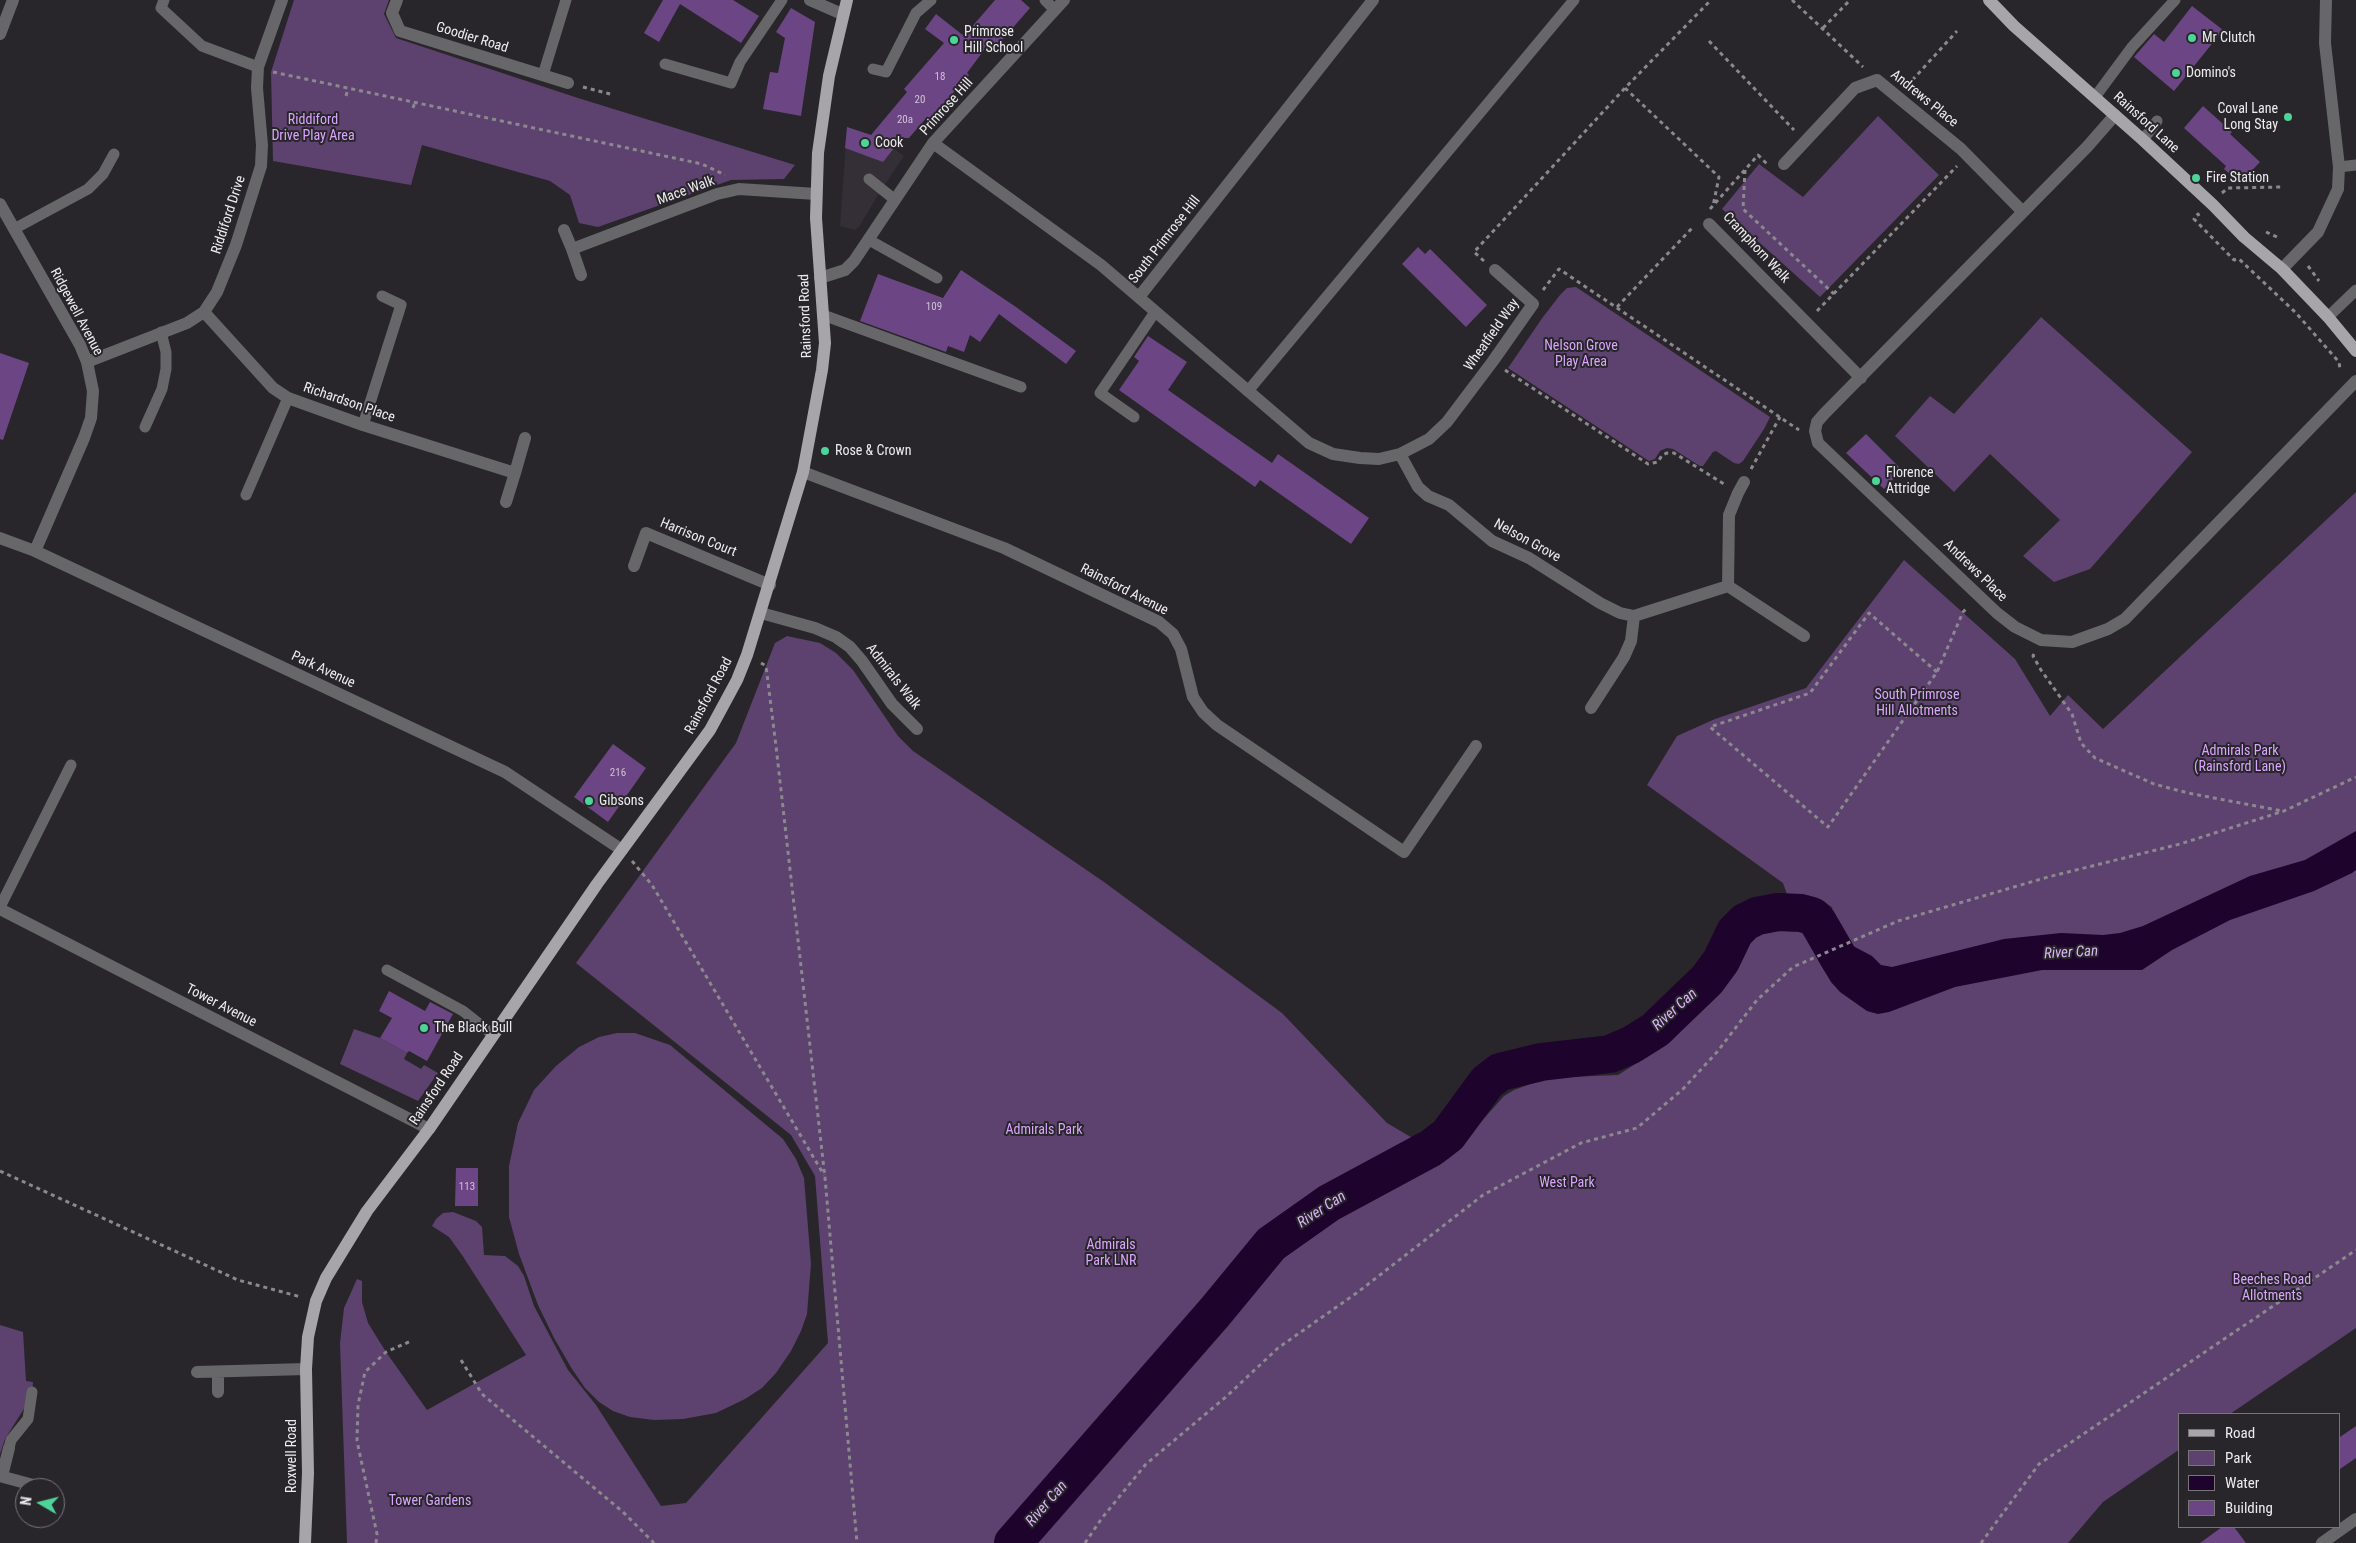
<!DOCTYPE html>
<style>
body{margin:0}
#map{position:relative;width:2356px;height:1543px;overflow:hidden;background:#28262a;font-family:"Roboto Condensed",sans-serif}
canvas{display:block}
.legend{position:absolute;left:2178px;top:1413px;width:162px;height:115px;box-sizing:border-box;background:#28262a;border:1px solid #777578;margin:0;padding:6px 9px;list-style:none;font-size:15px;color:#edebee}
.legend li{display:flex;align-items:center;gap:10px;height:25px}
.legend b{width:25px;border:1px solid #777578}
.north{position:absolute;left:15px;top:1478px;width:50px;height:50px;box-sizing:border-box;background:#28262a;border:1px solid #777578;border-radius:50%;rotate:278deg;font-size:14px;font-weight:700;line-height:20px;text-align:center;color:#edebee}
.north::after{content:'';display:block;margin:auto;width:18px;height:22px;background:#4ed399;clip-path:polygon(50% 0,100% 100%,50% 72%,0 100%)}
</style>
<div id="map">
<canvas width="2356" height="1543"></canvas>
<ul class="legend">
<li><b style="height:6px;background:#a7a5a9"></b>Road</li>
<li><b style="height:14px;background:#5d416f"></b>Park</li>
<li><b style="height:14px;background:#1e032d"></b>Water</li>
<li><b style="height:14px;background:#6c4684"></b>Building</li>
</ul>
<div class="north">N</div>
</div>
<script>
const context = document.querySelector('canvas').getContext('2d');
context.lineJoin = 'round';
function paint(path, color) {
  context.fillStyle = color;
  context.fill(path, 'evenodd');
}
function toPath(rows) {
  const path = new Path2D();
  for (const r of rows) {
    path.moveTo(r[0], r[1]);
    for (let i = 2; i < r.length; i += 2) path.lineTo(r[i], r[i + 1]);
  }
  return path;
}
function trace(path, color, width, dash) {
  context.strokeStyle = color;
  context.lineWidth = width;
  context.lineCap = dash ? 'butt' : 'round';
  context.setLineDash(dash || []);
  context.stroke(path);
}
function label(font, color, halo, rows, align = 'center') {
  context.font = font + ' "Roboto Condensed",sans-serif';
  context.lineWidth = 4;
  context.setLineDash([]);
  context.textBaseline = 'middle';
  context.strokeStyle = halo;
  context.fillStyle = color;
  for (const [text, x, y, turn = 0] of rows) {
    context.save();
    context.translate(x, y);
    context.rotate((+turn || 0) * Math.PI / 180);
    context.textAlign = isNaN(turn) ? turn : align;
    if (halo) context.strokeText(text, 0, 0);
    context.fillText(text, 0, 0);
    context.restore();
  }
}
paint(toPath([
 [847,127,877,137,904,156,878,195,859,227,855,230,840,226]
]), '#342e37');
paint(toPath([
 [294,0,389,0,384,14,396,38,578,98,795,165,784,179,731,180,598,227,579,223,570,195,550,181,422,145,411,185,273,161,271,72],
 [1878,116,1939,175,1820,297,1722,209,1759,164,1803,197],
 [1576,287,1770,417,1764,429,1743,461,1739,464,1734,463,1716,451,1713,452,1703,466,1700,466,1673,449,1667,448,1660,451,1655,459,1649,461,1508,368,1543,317,1560,295,1567,288],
 [2041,317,2192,452,2090,569,2054,582,2023,556,2060,520,1990,454,1954,492,1895,436,1930,396,1954,414],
 [2356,492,2356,1328,2230,1414,2180,1414,2180,1449,2103,1502,2068,1543,347,1543,340,1343,344,1308,357,1279,362,1281,362,1302,368,1323,386,1352,427,1410,526,1355,462,1255,449,1237,432,1226,436,1219,443,1213,453,1212,476,1221,482,1227,484,1255,505,1256,518,1266,524,1276,534,1306,568,1370,596,1405,661,1506,686,1503,828,1343,815,1176,791,1135,576,963,736,743,775,643,787,636,820,643,836,653,853,670,898,736,913,751,1104,882,1282,1013,1387,1123,1448,1159,1504,1096,1514,1090,1546,1078,1618,1075,1670,1042,1727,982,1750,939,1755,934,1775,927,1792,926,1833,908,1823,901,1808,898,1788,897,1783,883,1647,785,1677,736,1715,719,1806,688,1904,560,2015,659,2050,716,2068,695,2103,729],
 [354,1029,380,1038,407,1053,404,1059,421,1069,424,1065,438,1073,418,1101,340,1064],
 [617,1033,635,1033,670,1045,783,1139,796,1159,804,1178,811,1264,807,1314,801,1331,791,1351,776,1373,762,1388,745,1399,716,1413,683,1419,654,1420,630,1417,613,1411,599,1402,585,1388,572,1369,554,1338,538,1305,519,1254,509,1217,509,1166,518,1123,534,1090,556,1066,579,1047,599,1037],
 [0,1325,23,1332,26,1381,33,1382,32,1393,25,1407,5,1439,0,1454]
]), '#5d416f');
paint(toPath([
 [2356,831,2356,870,2352,873,2314,891,2230,920,2172,950,2142,970,2042,970,1955,987,1889,1012,1878,1014,1867,1011,1840,992,1831,982,1818,960,1851,945,1872,956,1881,965,1892,967,2004,939,2061,933,2103,935,2120,933,2143,926,2250,876,2305,860]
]), '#1e032d');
trace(toPath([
 [1013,1543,1215,1312,1271,1244,1329,1203,1431,1148,1448,1135,1487,1082,1500,1072,1541,1062,1610,1054,1631,1045,1655,1030,1707,980,1721,961,1735,932,1745,922,1757,916,1778,912,1801,913,1812,916,1818,922,1840,960,1873,986]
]), '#1e032d', 38);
paint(toPath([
 [663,0,733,0,759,16,741,43,680,4,659,42,644,33],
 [995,0,1021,0,1030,8,996,47,990,42,967,73,969,75,929,120,927,117,909,138,902,138,883,162,845,148,847,127,871,135,907,92,904,89,944,43,925,29,936,14,964,36],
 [2192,6,2223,30,2174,91,2134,57,2154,34,2164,42],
 [791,8,815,22,801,116,763,109,770,72,778,73,785,38,776,32],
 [2203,106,2232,132,2230,134,2260,162,2240,183,2224,169,2226,166,2184,128],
 [1418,247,1425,254,1430,249,1487,305,1466,327,1402,264],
 [961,270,1016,307,1076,351,1066,364,999,314,980,342,970,335,964,352,948,346,946,352,860,321,878,274,943,298],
 [1148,336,1187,362,1168,390,1272,463,1278,454,1369,518,1351,544,1260,480,1255,487,1119,390,1139,361,1134,357],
 [0,353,29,363,3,440,0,439],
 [1866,434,1902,470,1884,489,1846,453],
 [613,744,646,768,608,822,574,797],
 [389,991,425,1011,430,1002,453,1014,427,1061,409,1051,407,1053,380,1038,392,1018,379,1011],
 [456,1168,478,1168,478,1206,455,1206],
 [2356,1426,2356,1458,2340,1469,2340,1437],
 [2222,1527,2234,1527,2246,1543,2200,1543]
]), '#6c4684');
trace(toPath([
 [1792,0,1863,67],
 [1823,28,1850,0],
 [1709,41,1794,130],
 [273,72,702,164,725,175],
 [1907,86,1957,31],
 [583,87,614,95],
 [1625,88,1719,177,1713,206],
 [346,96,348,89],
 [413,108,415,102],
 [1745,170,1743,209,1834,294],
 [2222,193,2228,188,2282,187],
 [1710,209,1758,155,1768,165],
 [2199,216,2198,214,2194,219,2234,260,2239,259,2296,313,2339,362,2340,369],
 [2266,232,2277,237],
 [1484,261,1474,252,1625,88,1711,0],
 [2308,266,2319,281],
 [1543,290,1559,269,1799,430],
 [1617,307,1694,226],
 [1817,311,1957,166],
 [1505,370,1648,464,1658,462,1662,455,1667,453,1674,453,1724,484],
 [1751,469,1780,417],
 [2034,654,2033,656,2041,670,2072,714,2081,743,2095,758,2154,784,2188,793,2282,811],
 [761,663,766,666,776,746,825,1178,857,1543],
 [1937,672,1869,613,1810,693,1710,727,1828,827,1937,672,1963,612,1968,607],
 [632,861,652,885,824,1175],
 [0,1171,238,1280,301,1297],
 [461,1360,482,1394,623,1512,654,1543],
 [376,1543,377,1534,357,1441,358,1405,365,1372,386,1352,411,1341],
 [1085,1543,1102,1518,1146,1464,1227,1396,1278,1348,1358,1292,1483,1195,1581,1143,1637,1128,1683,1089,1717,1052,1757,1000,1793,967,1898,921,2048,877,2180,844,2284,811,2356,777],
 [1981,1543,2039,1464,2356,1250]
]), '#8b898d', 3, [4, 4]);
trace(toPath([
 [164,0,161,8,202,46,258,67],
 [1045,0,1055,10],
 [665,64,731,83,740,62,782,0],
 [873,69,886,72,916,13,931,0],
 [543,75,566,0],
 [2095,97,2132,47,2175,0],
 [2143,140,2157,121],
 [2339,167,2356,165],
 [869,179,894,199],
 [14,229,88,189,103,174,114,154],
 [869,240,937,278],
 [823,315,1021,387],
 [2328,317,2356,290],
 [1248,391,1574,0],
 [1134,417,1100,393,1155,312],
 [363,425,401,305,382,296],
 [145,427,162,389,166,369,166,352,161,332],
 [246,495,288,398],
 [0,907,71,765],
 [387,970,463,1011,492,1034],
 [9,1448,11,1440,28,1419,32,1392]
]), '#676668', 11);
trace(toPath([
 [397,0,392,13,400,31,568,83],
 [810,0,842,14],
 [0,34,13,0],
 [2115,115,2087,147,1825,413,1817,422,1815,431,1818,443,1997,613,2015,627,2041,640,2072,642,2108,629,2125,619,2356,381],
 [933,143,1101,265,1309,443,1333,454,1360,458,1379,459,1400,454,1429,439,1447,422,1493,361,1533,304,1495,270],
 [1784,164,1855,88,1877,80,1961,149,2022,211],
 [0,204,80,345,87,362,93,391,91,418,84,438,35,551],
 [1709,224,1861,378],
 [564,230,572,249,717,194,739,189,816,194],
 [572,249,581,275],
 [2282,269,2318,232,2338,189,2339,167,2325,43,2326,0],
 [820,278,845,270,854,261,933,143,1064,0],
 [1139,297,1373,0],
 [204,312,273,388,288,398,363,425,515,473,506,502],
 [87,362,187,323,204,312,217,292,236,245,261,166,262,145,257,88,258,67,282,0],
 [1400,454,1418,487,1428,496,1449,505,1492,541,1529,558,1600,603,1620,613,1634,616,1728,586,1729,515,1738,493,1744,482],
 [803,472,1004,548,1159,622,1173,634,1181,649,1193,697,1203,712,1217,725,1404,852,1476,746],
 [515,473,525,438],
 [0,538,35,551,505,772,622,850],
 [634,566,646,533,770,585],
 [1728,586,1804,636],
 [761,613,815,628,836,637,850,647,862,661,892,704,917,729],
 [1591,708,1624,657,1631,641,1634,616],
 [0,909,429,1129],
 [197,1372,306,1369],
 [218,1392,218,1372],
 [0,1476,33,1485],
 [2,1476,9,1448],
 [2322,1543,2356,1519]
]), '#676668', 12);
trace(toPath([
 [1989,0,2014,26,2143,140,2213,205,2244,237,2282,269,2328,317,2356,351],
 [305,1543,308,1473,306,1369,308,1337,316,1301,326,1278,367,1211,429,1129,597,884,710,730,737,680,747,655,803,472,822,370,825,343,816,218,818,153,829,76,847,0]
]), '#a7a5a9', 12);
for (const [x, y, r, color] of [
 [2192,38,5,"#4ed399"],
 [954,40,5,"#4ed399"],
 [2176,73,5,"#4ed399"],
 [2288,117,5,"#4ed399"],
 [865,143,5,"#4ed399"],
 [2196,178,5,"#4ed399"],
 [825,451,5,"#4ed399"],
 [1876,481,5,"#4ed399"],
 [589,801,5,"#4ed399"],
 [424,1028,5,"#4ed399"]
]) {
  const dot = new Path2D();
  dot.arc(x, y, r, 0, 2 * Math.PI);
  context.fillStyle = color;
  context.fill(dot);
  trace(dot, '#28262a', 2);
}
label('11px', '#cdc2d4', null, [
 ["18",940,77],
 ["20",920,100],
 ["20a",905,120],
 ["109",934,307],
 ["216",618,773],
 ["113",467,1187]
]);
label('14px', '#edebee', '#28262a', [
 ["Primrose",964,32],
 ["Hill School",964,48],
 ["Mr Clutch",2202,38],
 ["Domino's",2186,73],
 ["Coval Lane",2278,109,"right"],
 ["Long Stay",2278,125,"right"],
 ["Cook",875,143],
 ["Fire Station",2206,178],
 ["Rose & Crown",835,451],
 ["Florence",1886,473],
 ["Attridge",1886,489],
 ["Gibsons",599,801],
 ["The Black Bull",434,1028]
], 'left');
label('14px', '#edebee', '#28262a', [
 ["Goodier Road",472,38,17],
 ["Andrews Place",1924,99,39],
 ["Primrose Hill",947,107,-48],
 ["Rainsford Lane",2146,123,42],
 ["Mace Walk",686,191,-20],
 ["Riddiford Drive",229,215,-72],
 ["South Primrose Hill",1165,240,-52],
 ["Cramphorn Walk",1756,248,47],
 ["Ridgewell Avenue",76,312,62],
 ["Rainsford Road",806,316,-92],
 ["Wheatfield Way",1492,335,-55],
 ["Richardson Place",349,403,19],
 ["Harrison Court",698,538,22],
 ["Nelson Grove",1527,541,29],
 ["Andrews Place",1975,571,44],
 ["Rainsford Avenue",1124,590,27],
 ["Park Avenue",323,670,25],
 ["Admirals Walk",893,677,52],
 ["Rainsford Road",709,696,-62],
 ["Tower Avenue",221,1006,27],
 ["Rainsford Road",437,1089,-56],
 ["Roxwell Road",292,1456,-90]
]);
label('14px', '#dba5ff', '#28262a', [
 ["Riddiford",313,120],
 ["Drive Play Area",313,136],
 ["Nelson Grove",1581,346],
 ["Play Area",1581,362],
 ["South Primrose",1917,695],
 ["Hill Allotments",1917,711],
 ["Admirals Park",2240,751],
 ["(Rainsford Lane)",2240,767],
 ["Admirals Park",1044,1130],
 ["West Park",1567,1183],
 ["Admirals",1111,1245],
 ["Park LNR",1111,1261],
 ["Beeches Road",2272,1280],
 ["Allotments",2272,1296],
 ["Tower Gardens",430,1501]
]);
label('italic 15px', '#ddb3fa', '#28262a', [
 ["River Can",2071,953,-3],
 ["River Can",1675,1010,-42],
 ["River Can",1322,1210,-33],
 ["River Can",1047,1504,-49]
]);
</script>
